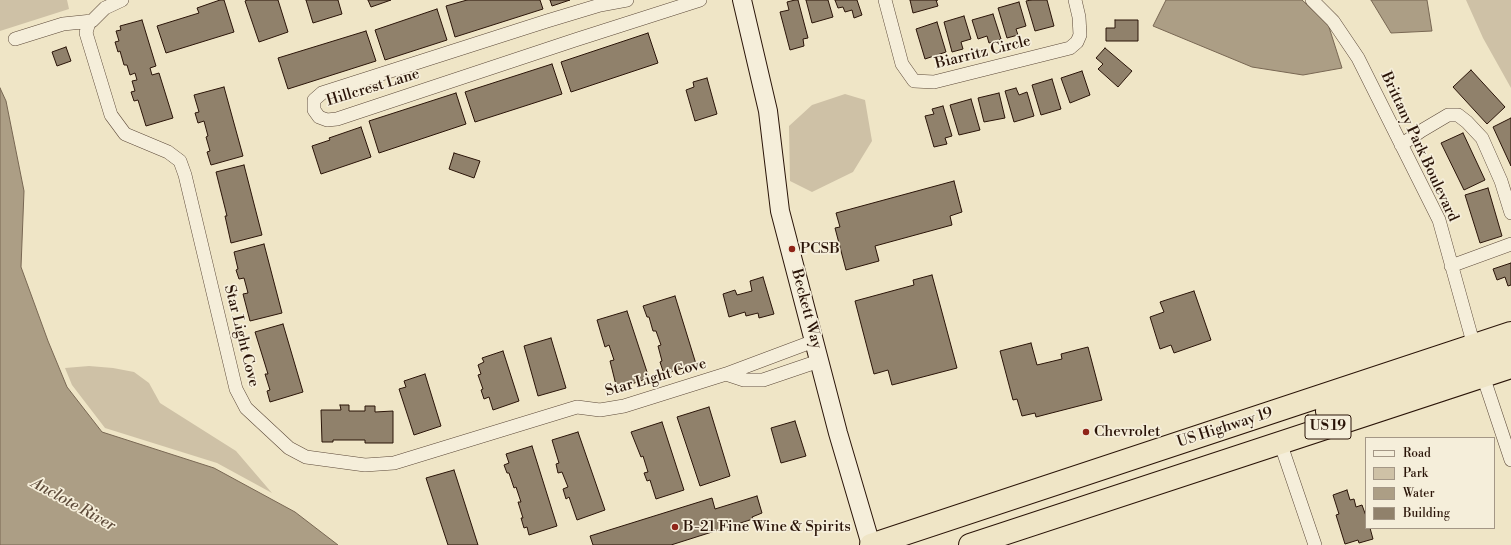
<!DOCTYPE html>
<style>
body{margin:0}
#map{position:relative;width:1511px;height:545px;overflow:hidden;background:#efe5c6;font-family:"Libre Bodoni",serif}
canvas{display:block}
.legend{position:absolute;left:1365px;top:437px;width:130px;height:92px;box-sizing:border-box;background:#f5eeda;border:1px solid #a49786;margin:0;padding:5px 7px;list-style:none;font-size:12px;color:#2a1408}
.legend li{display:flex;align-items:center;gap:8px;height:20px}
.legend b{width:20px;border:1px solid #a49786}
</style>
<div id="map">
<canvas width="1511" height="545"></canvas>
<ul class="legend">
<li><b style="height:5px;background:#f5eeda"></b>Road</li>
<li><b style="height:11px;background:#cec1a6"></b>Park</li>
<li><b style="height:11px;background:#ac9e85"></b>Water</li>
<li><b style="height:11px;background:#90816b"></b>Building</li>
</ul>
</div>
<script>
const context = document.querySelector('canvas').getContext('2d');
context.lineJoin = 'round';
function paint(path, color) {
  context.fillStyle = color;
  context.fill(path, 'evenodd');
}
function toPath(rows) {
  const path = new Path2D();
  for (const r of rows) {
    path.moveTo(r[0], r[1]);
    for (let i = 2; i < r.length; i += 2) path.lineTo(r[i], r[i + 1]);
  }
  return path;
}
function trace(path, color, width, dash) {
  context.strokeStyle = color;
  context.lineWidth = width;
  context.lineCap = dash ? 'butt' : 'round';
  context.setLineDash(dash || []);
  context.stroke(path);
}
function label(font, color, halo, rows, align = 'center') {
  context.font = font + ' "Libre Bodoni",serif';
  context.lineWidth = 3.5;
  context.setLineDash([]);
  context.textBaseline = 'middle';
  context.strokeStyle = halo;
  context.fillStyle = color;
  for (const [text, x, y, turn = 0] of rows) {
    context.save();
    context.translate(x, y);
    context.rotate((+turn || 0) * Math.PI / 180);
    context.textAlign = isNaN(turn) ? turn : align;
    if (halo) context.strokeText(text, 0, 0);
    context.fillText(text, 0, 0);
    context.restore();
  }
}
paint(toPath([
 [0,0,67,0,69,9,0,31],
 [1466,0,1511,0,1511,88,1483,38],
 [845,94,865,100,872,141,853,172,812,192,790,181,789,126,812,105],
 [89,366,113,368,134,372,149,383,160,403,236,451,272,493,217,463,105,428,72,385,65,368]
]), '#cec1a6');
const water = toPath([
 [1166,0,1302,0,1328,24,1342,68,1303,75,1252,67,1153,26,1166,0],
 [1371,0,1427,0,1432,31,1391,33,1371,0],
 [0,88,6,101,24,191,21,267,48,341,67,387,102,432,214,468,295,512,338,545,0,545,0,88]
]);
paint(water, '#ac9e85');
trace(water, '#786753', 1);
const building = toPath([
 [220,0,224,0,234,32,166,53,157,26,199,13,197,8,220,0],
 [247,0,278,0,288,32,259,42,245,1,247,0],
 [306,0,338,0,342,14,313,23,306,0],
 [368,0,391,0,371,7,368,0],
 [467,0,540,0,543,9,455,37,446,6,467,0],
 [550,0,570,0,552,6,550,0],
 [795,0,798,0,808,38,803,39,804,46,790,50,780,12,789,10,787,2,795,0],
 [806,0,828,0,833,17,812,23,806,0],
 [835,0,857,0,862,15,854,18,852,10,845,12,843,7,838,8,835,0],
 [910,0,938,0,936,0,938,6,913,13,910,0],
 [1031,0,1047,0,1054,26,1035,31,1026,1,1031,0],
 [1019,2,1026,26,1016,29,1018,35,1007,38,998,8,1019,2],
 [437,9,447,40,385,60,375,30,437,9],
 [993,14,1001,39,989,43,987,36,978,39,972,20,993,14],
 [964,16,971,39,961,42,963,49,952,52,944,22,964,16],
 [142,20,156,66,150,68,152,75,159,73,173,118,146,126,138,100,134,101,131,92,135,91,132,81,137,80,135,73,130,75,127,65,124,65,120,51,118,52,115,42,119,41,116,31,121,30,120,26,142,20],
 [1115,20,1138,20,1138,41,1106,41,1106,28,1115,28,1115,20],
 [937,22,946,52,925,59,916,29,937,22],
 [366,31,376,61,288,89,278,58,366,31],
 [648,33,658,63,571,92,561,62,648,33],
 [66,47,71,61,57,66,52,52,66,47],
 [1105,48,1132,71,1118,87,1098,69,1103,64,1096,58,1105,48],
 [552,64,562,94,475,122,465,92,552,64],
 [1471,70,1505,107,1487,124,1453,87,1471,70],
 [1082,71,1090,95,1070,103,1061,78,1082,71],
 [707,78,717,114,695,121,686,90,694,87,693,82,707,78],
 [1052,79,1061,109,1041,115,1032,85,1052,79],
 [224,87,243,156,211,165,207,152,210,151,206,137,208,136,204,121,198,123,195,113,199,112,194,95,224,87],
 [1016,88,1019,95,1027,92,1034,116,1014,122,1005,91,1016,88],
 [456,93,466,124,379,153,369,121,456,93],
 [999,93,1005,118,984,122,978,98,999,93],
 [971,99,980,130,959,135,950,105,971,99],
 [943,106,952,136,945,138,947,144,934,147,925,116,934,114,932,109,943,106],
 [1511,118,1511,166,1493,127,1511,118],
 [361,127,371,157,321,174,312,146,330,140,329,138,361,127],
 [1463,133,1485,180,1464,190,1441,143,1463,133],
 [454,153,480,161,474,178,449,169,454,153],
 [244,165,262,235,231,243,225,216,227,216,216,172,244,165],
 [954,181,962,212,950,216,952,225,875,246,879,261,846,270,835,228,840,227,836,213,954,181],
 [1488,188,1502,236,1480,243,1465,195,1488,188],
 [264,244,282,313,250,321,243,294,248,293,244,278,239,279,236,270,238,269,234,252,264,244],
 [1511,263,1511,285,1508,286,1505,277,1497,280,1493,269,1511,263],
 [932,275,957,368,892,385,888,370,874,374,855,301,914,285,913,280,932,275],
 [763,277,774,314,759,318,758,313,746,316,745,312,729,317,723,294,735,290,737,295,752,291,750,281,763,277],
 [1194,291,1211,340,1174,353,1171,345,1160,349,1150,317,1164,312,1160,302,1194,291],
 [675,296,696,364,664,374,660,362,662,361,658,346,661,345,656,331,653,331,649,317,647,317,643,306,675,296],
 [627,311,649,378,617,389,610,361,614,360,609,345,605,347,597,320,627,311],
 [283,324,303,392,270,402,267,391,270,390,265,374,268,374,255,332,283,324],
 [551,338,566,388,538,396,524,346,551,338],
 [1031,343,1037,365,1062,359,1061,354,1088,347,1102,400,1036,417,1035,413,1022,416,1017,399,1013,400,1000,351,1031,343],
 [503,351,519,401,493,410,489,397,484,399,481,390,483,389,478,375,481,374,478,365,484,362,482,358,503,351],
 [425,374,441,426,414,435,399,389,406,387,404,381,425,374],
 [340,405,349,405,349,411,365,411,365,406,375,406,375,412,393,411,393,443,365,443,365,440,333,440,333,442,322,442,321,410,341,410,340,405],
 [709,407,730,476,700,486,677,417,709,407],
 [795,421,806,456,781,463,771,428,795,421],
 [662,422,684,490,656,499,650,480,647,481,644,473,648,472,643,456,641,457,631,432,662,422],
 [578,432,605,510,577,520,569,497,566,499,563,489,568,487,562,472,558,473,556,464,559,463,552,440,578,432],
 [532,446,557,526,529,535,527,527,524,528,521,518,523,518,518,502,521,502,516,487,514,488,509,473,507,473,504,465,509,463,506,454,532,446],
 [454,470,478,545,448,545,426,478,454,470],
 [1347,490,1350,500,1354,499,1356,507,1362,505,1366,516,1366,528,1370,528,1373,539,1359,543,1358,540,1345,544,1336,515,1339,514,1333,495,1347,490],
 [757,496,762,513,752,517,753,519,671,545,593,545,590,536,712,498,715,509,757,496]
]);
paint(building, '#90816b');
trace(building, '#2a1408', 1);
const street = toPath([
 [627,0,600,5,547,21,322,93,314,100,314,110,319,117,327,120,337,119,575,40,700,0],
 [885,0,902,64,914,81,934,82,1070,48,1077,42,1080,35,1079,17,1075,0],
 [1312,0,1333,21,1358,58,1439,220,1474,346],
 [89,22,86,33,111,115,125,134,168,152,180,161,185,175,236,389,246,408,289,448,306,457,365,465,394,463,577,407,600,410,624,406,726,374,814,341],
 [15,39,63,24,92,21,105,8,122,0],
 [1401,145,1421,131,1448,115,1458,115,1467,122,1482,138,1501,181,1511,213],
 [1451,266,1511,244],
 [726,374,744,380,763,380,819,361],
 [1483,376,1511,460],
 [1280,442,1315,545]
]);
const secondary = toPath([
 [742,0,768,111,780,211,838,433,871,545]
]);
const highway = toPath([
 [1484,375,1488,364,1494,358,1511,350],
 [1327,411,1456,368,1466,363,1471,355,1474,346],
 [871,545,1511,333],
 [970,545,1511,367]
]);
trace(street, '#5b4838', 14);
trace(secondary, '#2a1408', 20);
trace(highway, '#2a1408', 24);
trace(street, '#f5eeda', 13);
trace(secondary, '#f5eeda', 18);
trace(highway, '#efe5c6', 22);
for (const [x, y, r, color] of [
 [792,249,4,"#8f2418"],
 [1086,432,4,"#8f2418"],
 [675,527,4,"#8f2418"]
]) {
  const dot = new Path2D();
  dot.arc(x, y, r, 0, 2 * Math.PI);
  context.fillStyle = color;
  context.fill(dot);
  trace(dot, '#f5eeda', 1.5);
}
for (const [x, y, w] of [
 [1328,427,46]
]) {
  const box = new Path2D();
  box.roundRect(x - w / 2, y - 12, w, 24, 3);
  context.fillStyle = '#f5eeda';
  context.fill(box);
  trace(box, '#2a1408', 1);
}
label('bold 14px', '#2a1408', null, [
 ["US 19",1328,427]
]);
label('15px', '#2a1408', '#f5eeda', [
 ["Biarritz Circle",983,53,-14],
 ["Hillcrest Lane",373,88,-17],
 ["Brittany Park Boulevard",1419,147,65],
 ["Beckett Way",806,309,75],
 ["Star Light Cove",241,336,76],
 ["Star Light Cove",656,378,-16],
 ["US Highway 19",1225,428,-18]
]);
label('15px', '#2a1408', '#f5eeda', [
 ["PCSB",800,249],
 ["Chevrolet",1094,432],
 ["B-21 Fine Wine & Spirits",683,527]
], 'left');
label('italic 16px', '#5e4b3a', '#f5eeda', [
 ["Anclote River",73,505,29]
]);
</script>
